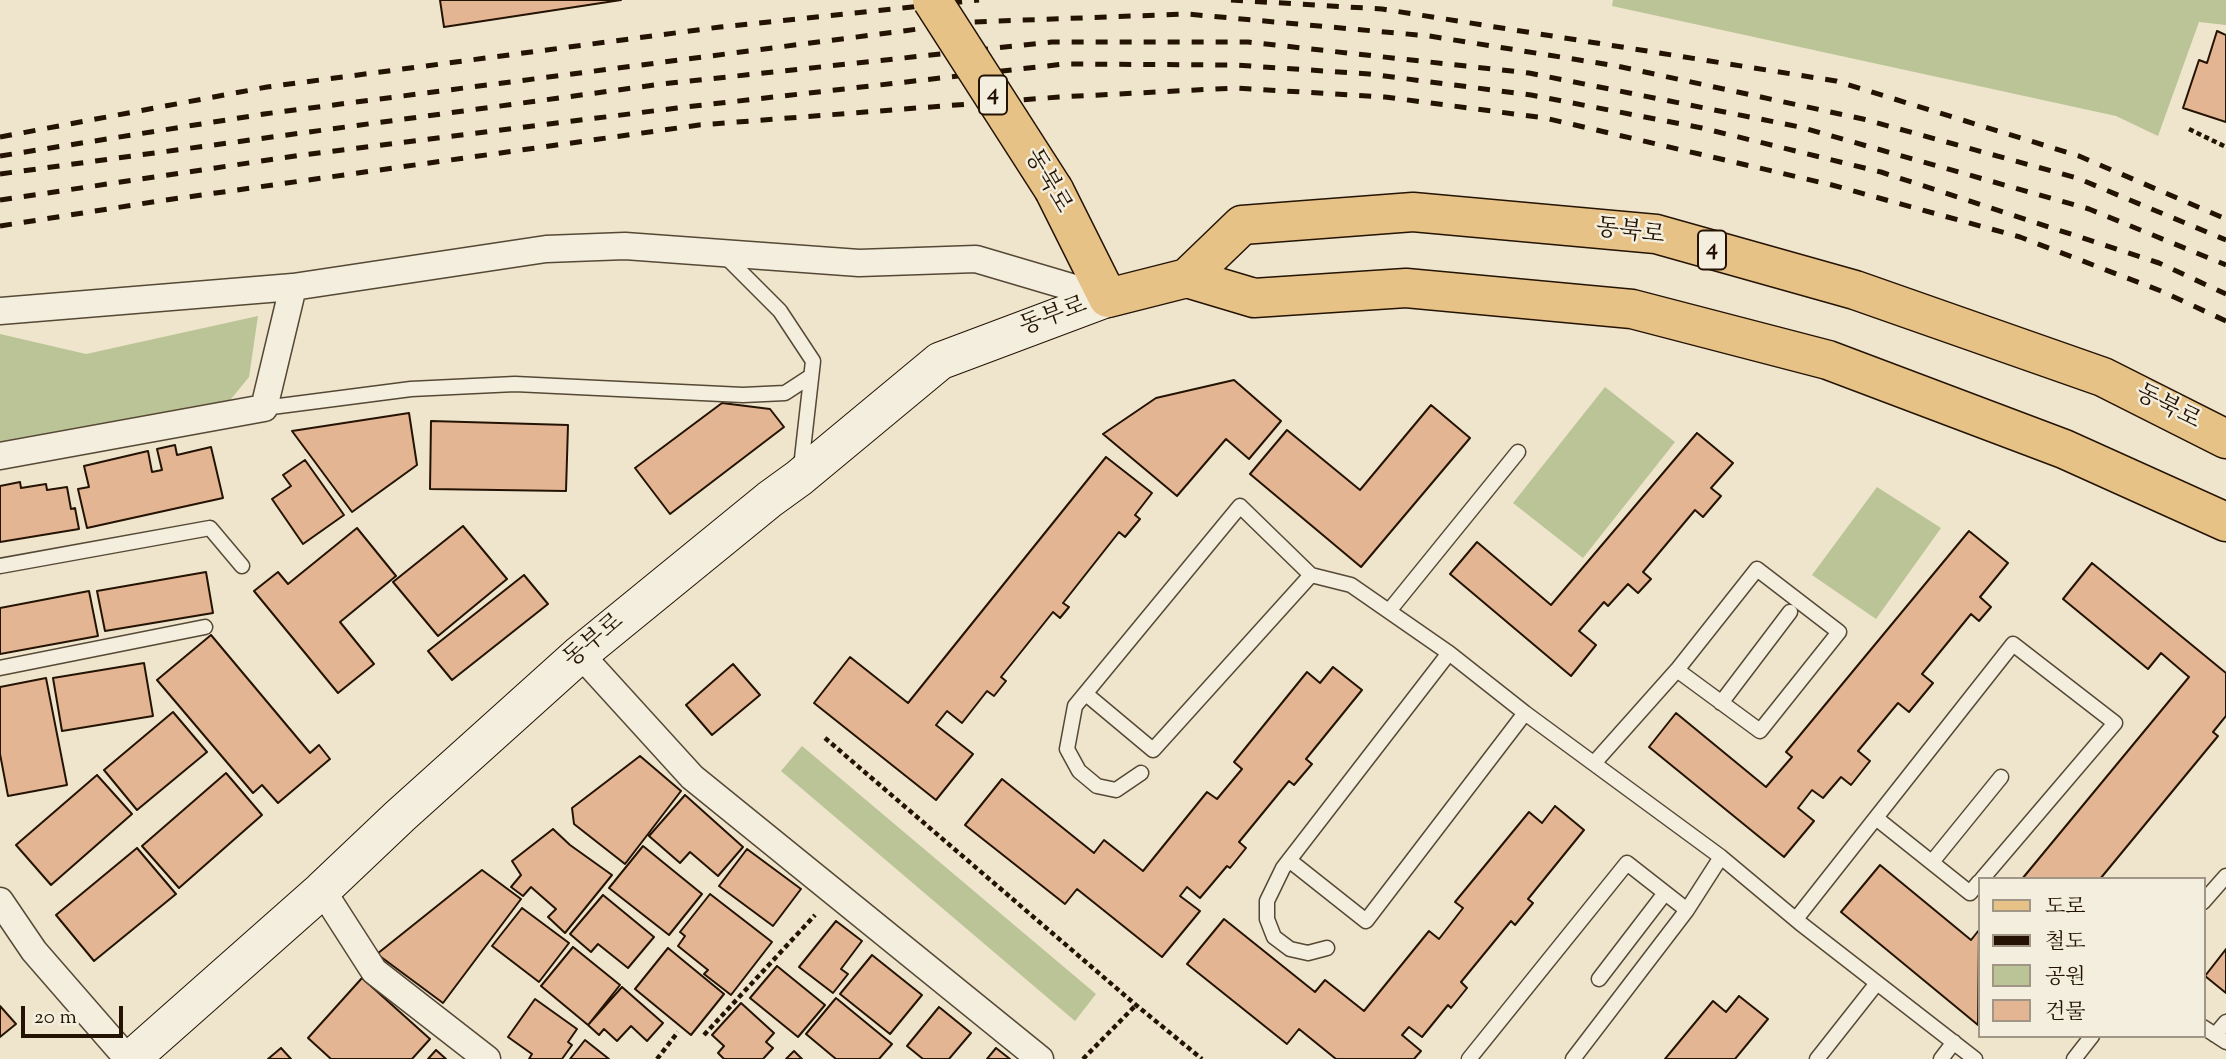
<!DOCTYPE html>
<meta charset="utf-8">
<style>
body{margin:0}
#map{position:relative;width:2226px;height:1059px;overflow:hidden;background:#eee5cc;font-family:"Sorts Mill Goudy","Noto Serif KR",serif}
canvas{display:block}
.legend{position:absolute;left:1978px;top:877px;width:228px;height:161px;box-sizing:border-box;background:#f4eede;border:2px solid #a19686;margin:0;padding:9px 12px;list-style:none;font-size:21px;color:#241303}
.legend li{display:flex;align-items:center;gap:14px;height:35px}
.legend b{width:35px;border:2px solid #a19686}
.scale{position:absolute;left:21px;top:1006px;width:102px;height:32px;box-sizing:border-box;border:4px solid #241303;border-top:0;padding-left:9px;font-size:21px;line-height:24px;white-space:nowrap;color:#241303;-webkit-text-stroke:5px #f4eede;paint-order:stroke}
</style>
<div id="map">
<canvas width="2226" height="1059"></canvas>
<ul class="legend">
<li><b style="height:9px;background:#e7c286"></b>도로</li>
<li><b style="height:9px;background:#241303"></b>철도</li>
<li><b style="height:19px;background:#bbc496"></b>공원</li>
<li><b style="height:19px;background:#e4b593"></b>건물</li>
</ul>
<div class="scale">20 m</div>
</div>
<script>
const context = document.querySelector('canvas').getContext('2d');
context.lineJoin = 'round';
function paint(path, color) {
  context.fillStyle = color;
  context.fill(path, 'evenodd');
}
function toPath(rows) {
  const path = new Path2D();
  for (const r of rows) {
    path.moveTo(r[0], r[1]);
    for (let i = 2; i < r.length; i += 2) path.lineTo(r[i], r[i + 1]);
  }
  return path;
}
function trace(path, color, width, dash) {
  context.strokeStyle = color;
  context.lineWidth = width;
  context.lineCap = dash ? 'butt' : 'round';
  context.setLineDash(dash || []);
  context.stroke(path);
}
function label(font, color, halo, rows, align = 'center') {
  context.font = font + ' "Sorts Mill Goudy","Noto Serif KR",serif';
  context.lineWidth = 5;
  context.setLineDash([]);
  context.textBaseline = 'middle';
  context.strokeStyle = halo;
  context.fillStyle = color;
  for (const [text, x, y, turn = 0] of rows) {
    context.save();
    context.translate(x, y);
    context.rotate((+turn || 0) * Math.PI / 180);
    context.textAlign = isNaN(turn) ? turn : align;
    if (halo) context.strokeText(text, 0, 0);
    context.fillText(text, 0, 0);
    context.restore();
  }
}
paint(toPath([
 [1613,0,2226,0,2226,25,2199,22,2158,136,2116,116,1612,6],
 [258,316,249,377,227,404,0,443,0,334,86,354],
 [1605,387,1675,442,1583,558,1513,503],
 [1877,487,1941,528,1876,619,1812,575],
 [802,746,1096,994,1075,1021,781,771]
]), '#bbc496');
const building = toPath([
 [440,0,621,0,444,27,440,0],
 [2217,31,2226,35,2226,122,2183,108,2199,60,2207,63,2217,31],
 [1234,380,1281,421,1249,459,1226,439,1177,496,1103,434,1156,398,1234,380],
 [722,403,770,409,784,427,670,514,635,468,722,403],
 [1431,405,1470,438,1361,567,1250,474,1287,430,1360,490,1431,405],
 [409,413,417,465,352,512,292,431,409,413],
 [431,421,568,425,566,491,430,489,431,421],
 [1697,433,1733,463,1711,488,1721,496,1703,517,1695,510,1643,572,1651,579,1638,593,1628,584,1608,606,1604,602,1579,631,1596,645,1571,676,1450,574,1477,542,1551,605,1697,433],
 [175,445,177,455,211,447,223,498,87,528,78,489,89,487,84,466,148,451,152,472,162,470,157,449,175,445],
 [1106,457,1152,493,1135,515,1140,519,1125,537,1119,532,1063,603,1069,607,1060,618,1053,612,1001,677,1006,681,994,696,987,691,962,723,947,711,936,725,973,754,936,800,814,703,850,657,908,703,1106,457],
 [305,460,344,515,303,544,272,499,291,486,283,475,305,460],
 [20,482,21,488,46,484,47,490,67,487,71,509,75,508,79,529,0,542,0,486,20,482],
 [463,526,507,579,438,636,393,582,463,526],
 [357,528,396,576,340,622,374,664,338,693,254,591,278,572,288,584,357,528],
 [1969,531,2008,563,1980,597,1991,607,1979,621,1971,614,1922,674,1933,683,1909,712,1898,703,1858,751,1870,761,1851,785,1841,777,1823,798,1812,790,1798,808,1814,821,1784,857,1649,747,1676,713,1766,787,1792,757,1786,752,1969,531],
 [2092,563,2226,673,2226,716,2213,732,2218,736,2100,879,2022,879,2189,677,2161,653,2148,669,2063,599,2092,563],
 [206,572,213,613,105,631,97,591,206,572],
 [524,575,548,604,452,680,428,651,524,575],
 [89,591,98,636,0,654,0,608,89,591],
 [211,635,310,753,319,745,330,759,278,803,262,785,253,793,157,680,211,635],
 [144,663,153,716,62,731,53,678,144,663],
 [733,664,760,695,712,735,686,705,733,664],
 [1333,667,1362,690,1306,759,1312,764,1294,785,1289,781,1239,842,1246,848,1230,868,1227,866,1200,898,1187,887,1180,896,1200,911,1162,957,1077,889,1065,904,965,825,1002,779,1094,853,1104,840,1143,871,1207,792,1217,799,1242,769,1234,762,1307,672,1320,683,1333,667],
 [46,678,67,785,8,796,0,754,0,687,46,678],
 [173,712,207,752,137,810,104,770,173,712],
 [640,756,681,791,625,864,574,824,572,808,640,756],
 [226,773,262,815,179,888,142,846,226,773],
 [97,775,132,814,51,885,16,845,97,775],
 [685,795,743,847,718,876,690,852,680,863,649,836,685,795],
 [1555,806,1584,830,1528,899,1533,903,1515,925,1511,921,1461,982,1467,988,1451,1008,1448,1005,1422,1037,1409,1027,1402,1035,1421,1051,1414,1059,1336,1059,1299,1029,1287,1044,1187,964,1224,919,1315,992,1325,980,1364,1011,1429,931,1439,939,1463,908,1455,902,1529,812,1542,823,1555,806],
 [553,829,570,845,612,875,565,933,548,917,556,909,531,887,523,896,511,887,521,875,512,861,553,829],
 [643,846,702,894,669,935,609,888,643,846],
 [137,848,176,894,94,961,56,915,137,848],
 [747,849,801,889,773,926,719,886,747,849],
 [1880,865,1971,940,1979,930,1978,1025,1841,912,1880,865],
 [482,870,521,899,443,1003,377,954,482,870],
 [710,894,772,942,731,995,704,974,708,970,678,946,685,936,680,932,710,894],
 [603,895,654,937,628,968,598,944,591,952,570,934,603,895],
 [522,908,569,943,539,982,492,946,522,908],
 [836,921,862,941,841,969,848,974,833,993,799,967,836,921],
 [573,947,620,985,588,1025,541,986,573,947],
 [668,948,724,994,691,1035,635,989,668,948],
 [2226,949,2226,993,2205,976,2226,949],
 [872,955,922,995,890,1034,840,994,872,955],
 [777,966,825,1005,798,1037,750,998,777,966],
 [362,978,430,1039,412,1059,331,1059,308,1038,362,978],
 [622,987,663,1023,647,1041,631,1026,617,1041,604,1029,599,1035,588,1025,622,987],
 [1739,996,1768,1019,1735,1059,1665,1059,1713,1001,1726,1012,1739,996],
 [836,998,892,1044,879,1059,836,1059,806,1034,836,998],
 [535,999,577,1029,568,1042,572,1045,562,1059,529,1059,532,1054,508,1037,535,999],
 [741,1003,774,1033,766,1042,773,1048,763,1059,724,1059,718,1053,724,1046,712,1035,741,1003],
 [0,1006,16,1024,0,1037,0,1006],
 [939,1007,971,1033,949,1059,923,1059,907,1046,939,1007],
 [585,1040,609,1059,570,1059,585,1040],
 [281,1048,291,1059,268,1059,281,1048],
 [996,1048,1010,1059,987,1059,996,1048],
 [436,1050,446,1059,428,1059,436,1050],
 [794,1051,802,1059,786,1059,794,1051]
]);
paint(building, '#e4b593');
trace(building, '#241303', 2);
const service = toPath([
 [724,255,780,311,813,361,801,467],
 [264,408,411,389,515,384,743,395,785,393,811,376],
 [0,566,210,528,242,566],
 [1389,611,1518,452],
 [0,668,205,627],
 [1086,694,1153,750,1311,575],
 [1721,703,1790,612],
 [1595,762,1677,670,1757,569,1839,632,1760,731,1677,670],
 [1141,773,1116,790,1097,786,1079,771,1067,749,1075,706,1240,506,1311,575,1351,585,1449,653,1525,713,1721,857,1800,923,1975,1059],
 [1876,818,1970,893,1979,882],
 [1289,860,1366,921,1525,713],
 [1932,862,2001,777],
 [2203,902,2226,876],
 [1796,919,2013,644,2115,723,1982,879],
 [1327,948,1308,953,1290,949,1274,937,1267,919,1267,901,1283,868,1449,653],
 [1599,979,1665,893],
 [2203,1027,2226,1042],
 [2215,1035,2226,1022],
 [1469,1059,1627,863,1687,910],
 [1573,1059,1687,910,1721,857],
 [1817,1059,1877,983],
 [1941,1059,1954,1042],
 [2074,1059,2092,1036]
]);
const minor = toPath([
 [0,311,293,287,546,249,625,246,859,263,976,259,1108,298],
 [0,456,264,408,293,287],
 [580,654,692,777,1040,1059],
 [322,890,374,971,487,1059],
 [0,901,34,951,128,1059]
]);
const secondary = toPath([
 [131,1059,322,890,400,816,580,654,770,499,799,478,940,361,1108,298]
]);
const primary = toPath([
 [1054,190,1108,298,1187,278,1242,225,1413,212,1656,234,1855,290,2103,377,2226,439],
 [1187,278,1254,298,1406,288,1632,309,1828,360,2064,449,2226,522]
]);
trace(service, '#564835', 17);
trace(minor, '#564835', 29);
trace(secondary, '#241303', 39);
trace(primary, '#241303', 41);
trace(toPath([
 [2189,129,2226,147],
 [825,738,1136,1005,1202,1059],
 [704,1035,815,915],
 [657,1059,678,1032],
 [1083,1059,1136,1005]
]), '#241303', 4.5, [5, 3.5]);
trace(service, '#f4eede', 14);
trace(minor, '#f4eede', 26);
trace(secondary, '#f4eede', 37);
trace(primary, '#e7c286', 38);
trace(toPath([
 [1231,0,1382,9,1836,81,2079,156,2226,219],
 [0,137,267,87,720,27,979,0],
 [0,156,264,114,972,22,1187,14,1429,36,1617,66,1863,119,2077,178,2226,240],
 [0,174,662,84,1052,42,1248,42,1529,73,1800,127,2089,209,2226,265],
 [0,200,302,155,677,108,1064,64,1235,65,1369,74,1531,95,1702,128,1881,172,2159,263,2226,294],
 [0,226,159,201,699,125,1059,97,1235,88,1385,97,1545,118,1832,185,2020,237,2161,291,2226,321]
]), '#241303', 5, [12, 12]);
const primaryBridge = toPath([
 [932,0,1054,190]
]);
trace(primaryBridge, '#241303', 41, []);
trace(primaryBridge, '#e7c286', 38);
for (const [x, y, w] of [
 [993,95,28],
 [1712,250,28]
]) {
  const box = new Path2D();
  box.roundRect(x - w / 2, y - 19.5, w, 39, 5);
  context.fillStyle = '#f4eede';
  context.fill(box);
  trace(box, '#241303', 2);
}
label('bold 23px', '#241303', null, [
 ["4",993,95],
 ["4",1712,250]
]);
label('24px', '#241303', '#f4eede', [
 ["동북로",1046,182,60],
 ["동북로",1630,234,7],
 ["동부로",1054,318,-20],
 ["동북로",2167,409,27],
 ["동부로",595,642,-40]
]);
</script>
